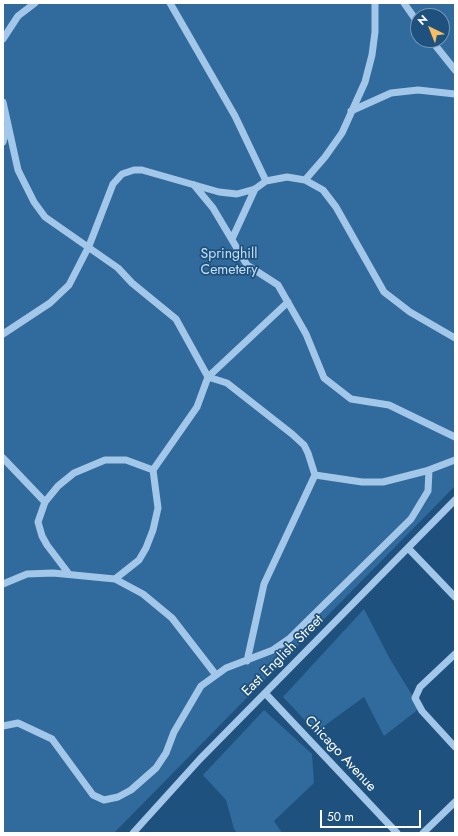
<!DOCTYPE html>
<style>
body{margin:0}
#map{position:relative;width:458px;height:836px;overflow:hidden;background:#1e517e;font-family:Jost,sans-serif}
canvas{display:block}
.frame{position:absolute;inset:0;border:4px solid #fff;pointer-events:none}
.north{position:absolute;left:410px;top:8px;width:40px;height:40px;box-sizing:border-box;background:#1e517e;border:1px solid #7897b2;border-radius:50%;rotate:317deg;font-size:11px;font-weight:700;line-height:16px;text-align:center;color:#fff}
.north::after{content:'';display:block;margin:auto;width:14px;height:18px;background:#f6be61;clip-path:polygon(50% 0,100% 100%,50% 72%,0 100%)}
.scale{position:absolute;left:320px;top:810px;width:101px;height:18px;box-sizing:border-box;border:2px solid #fff;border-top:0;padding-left:5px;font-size:12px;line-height:14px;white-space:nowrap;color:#fff;-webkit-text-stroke:3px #1e517e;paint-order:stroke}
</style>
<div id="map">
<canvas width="458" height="836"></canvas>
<div class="frame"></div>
<div class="north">N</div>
<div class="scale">50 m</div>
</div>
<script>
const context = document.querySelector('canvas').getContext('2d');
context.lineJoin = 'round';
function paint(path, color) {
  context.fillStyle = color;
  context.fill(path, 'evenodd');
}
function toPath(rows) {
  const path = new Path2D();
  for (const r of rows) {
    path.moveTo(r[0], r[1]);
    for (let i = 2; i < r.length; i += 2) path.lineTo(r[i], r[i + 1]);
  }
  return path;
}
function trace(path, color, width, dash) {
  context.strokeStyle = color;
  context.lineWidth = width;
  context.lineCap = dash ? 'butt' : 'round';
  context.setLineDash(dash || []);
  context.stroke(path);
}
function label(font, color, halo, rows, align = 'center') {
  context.font = font + ' Jost,sans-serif';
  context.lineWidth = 3.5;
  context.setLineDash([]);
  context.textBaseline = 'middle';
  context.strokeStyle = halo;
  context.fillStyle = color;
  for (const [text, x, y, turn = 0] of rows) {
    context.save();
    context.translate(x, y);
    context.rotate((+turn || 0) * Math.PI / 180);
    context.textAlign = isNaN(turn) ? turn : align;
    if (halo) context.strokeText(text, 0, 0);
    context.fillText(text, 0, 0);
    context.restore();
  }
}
paint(toPath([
 [3,3,455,3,455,486,114,833,3,833],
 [418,16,442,16,442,40,418,40],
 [364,609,390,659,420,708,384,736,364,697,316,732,283,697],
 [264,710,312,754,314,783,274,821,282,833,237,833,234,829,226,800,203,775]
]), '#316a9c');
trace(toPath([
 [170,3,235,116,266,181],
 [404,3,418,23],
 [3,39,18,16,35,3],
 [431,40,455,70],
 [3,102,18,170,34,202,45,217,118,268,132,283,176,319,208,377,227,383,292,434,304,445,308,453,315,475,264,584,247,661],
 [351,111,391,93,418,90,455,94],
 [3,142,7,126],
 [305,180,325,157,342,133,365,82,372,55,375,32,375,3],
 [194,185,213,208,247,265,278,285,306,334,324,378,351,399,389,405,455,437],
 [232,239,255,189],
 [3,334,50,303,69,285,89,246,113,184,122,174,134,170,142,170,219,192,237,194,255,189,266,181,287,177,305,180,323,190,336,207,384,292,410,312,455,338],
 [3,458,45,502],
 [315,475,362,482,383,482,426,471,455,460],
 [408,548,455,597],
 [69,574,47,545,42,536,38,522,45,502,58,486,74,473,105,460,126,460,153,470],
 [115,579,139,560,146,548,153,530,158,508,153,470,197,407,208,377,288,302],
 [3,584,27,574,53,573,115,579,143,594,172,618,216,675],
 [455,654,420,687,415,698,422,711,455,747],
 [265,693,397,833],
 [3,726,18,723,52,739,93,795,104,800,118,797,131,790,156,768,166,753,174,732,201,686,226,668,273,650,289,639,411,519,428,491,429,470],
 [133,833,200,759,455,500],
 [423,833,455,802]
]), '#a2c7e8', 7);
label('14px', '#c6e0f6', '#1e517e', [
 ["Springhill",229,255],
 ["Cemetery",229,271]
]);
label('14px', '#fff', '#1e517e', [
 ["East English Street",283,656,-45],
 ["Chicago Avenue",340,754,47]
]);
</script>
